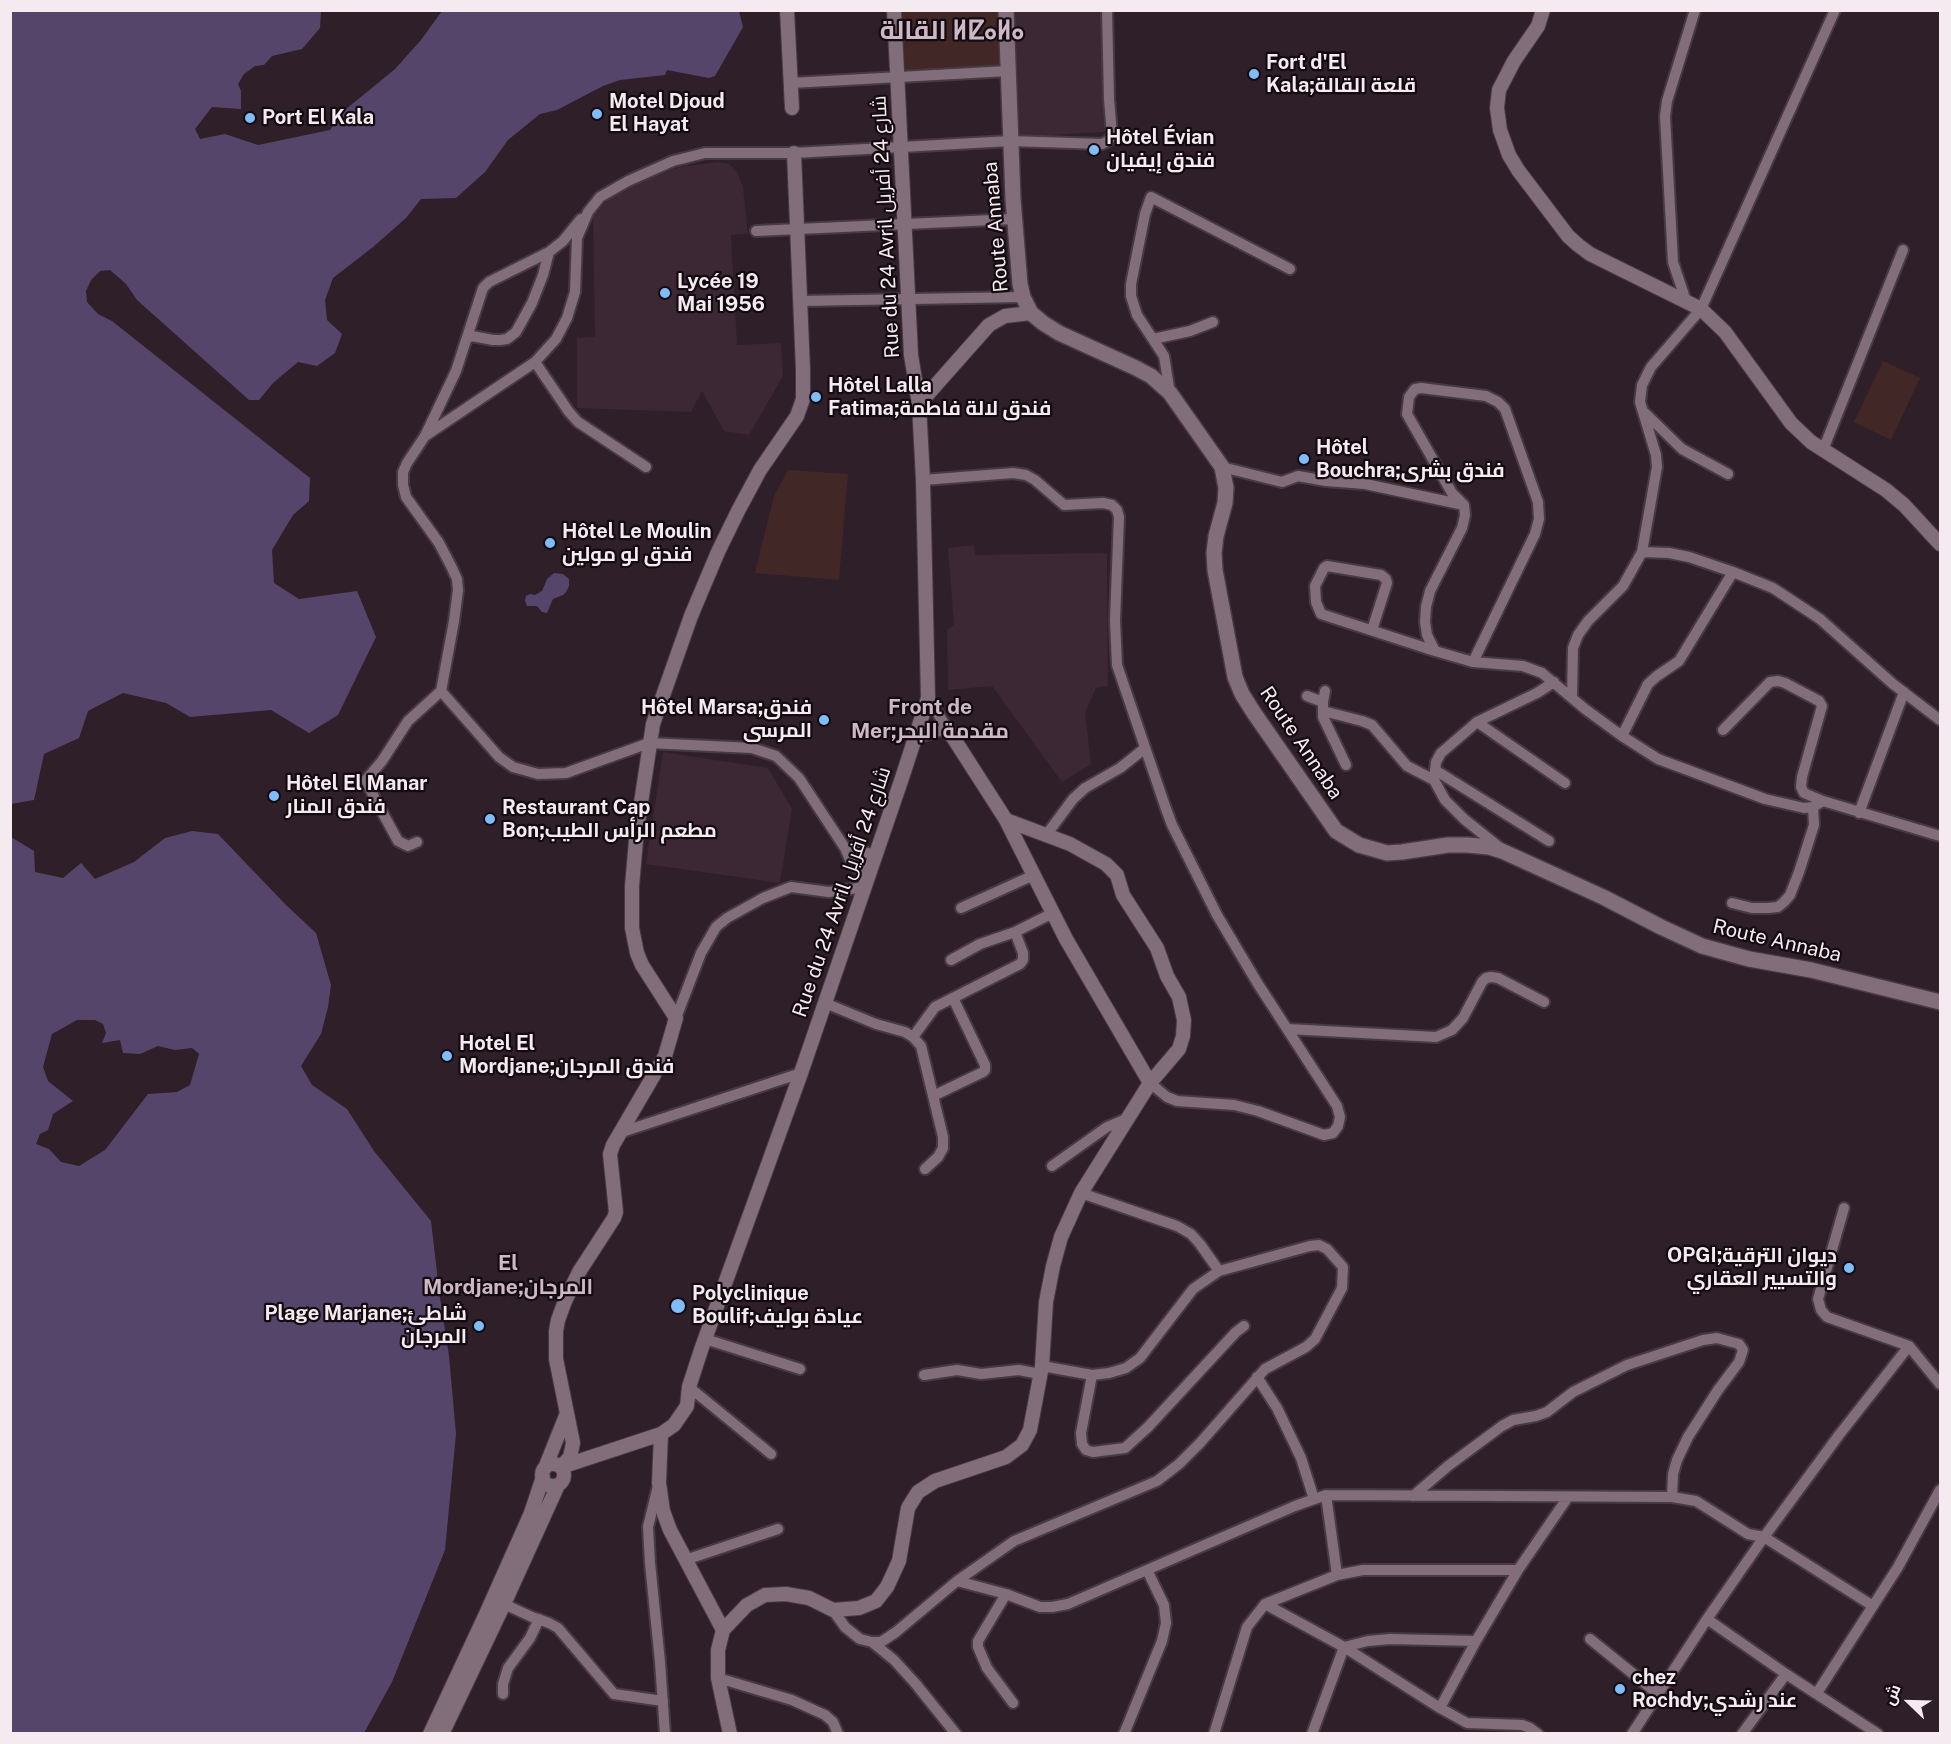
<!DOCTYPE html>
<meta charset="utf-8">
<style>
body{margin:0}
#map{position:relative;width:1951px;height:1744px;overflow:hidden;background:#2f1f29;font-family:"Public Sans",Cairo,sans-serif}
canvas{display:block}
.frame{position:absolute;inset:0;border:12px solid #f6eaf1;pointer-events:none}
.north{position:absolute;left:1879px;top:1672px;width:60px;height:60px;-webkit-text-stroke:4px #130b10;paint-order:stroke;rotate:293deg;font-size:16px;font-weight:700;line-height:24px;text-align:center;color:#f6eaf1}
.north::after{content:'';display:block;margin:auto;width:21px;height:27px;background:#f6eaf1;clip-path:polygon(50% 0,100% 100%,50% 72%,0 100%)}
</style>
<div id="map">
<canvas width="1951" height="1744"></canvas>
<div class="frame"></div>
<div class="north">ش</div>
</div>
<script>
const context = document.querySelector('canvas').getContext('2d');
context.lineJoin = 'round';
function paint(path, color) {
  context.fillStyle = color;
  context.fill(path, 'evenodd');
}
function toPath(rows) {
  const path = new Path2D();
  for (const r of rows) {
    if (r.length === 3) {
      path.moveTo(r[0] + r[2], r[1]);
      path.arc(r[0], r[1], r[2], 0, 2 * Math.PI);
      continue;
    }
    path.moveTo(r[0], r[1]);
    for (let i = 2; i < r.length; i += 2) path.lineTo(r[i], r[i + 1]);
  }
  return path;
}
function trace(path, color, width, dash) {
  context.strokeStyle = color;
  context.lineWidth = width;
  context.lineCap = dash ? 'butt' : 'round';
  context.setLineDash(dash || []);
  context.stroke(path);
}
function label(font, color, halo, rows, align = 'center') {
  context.font = font + ' "Public Sans",Cairo,"Noto Sans Tifinagh",sans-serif';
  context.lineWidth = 4.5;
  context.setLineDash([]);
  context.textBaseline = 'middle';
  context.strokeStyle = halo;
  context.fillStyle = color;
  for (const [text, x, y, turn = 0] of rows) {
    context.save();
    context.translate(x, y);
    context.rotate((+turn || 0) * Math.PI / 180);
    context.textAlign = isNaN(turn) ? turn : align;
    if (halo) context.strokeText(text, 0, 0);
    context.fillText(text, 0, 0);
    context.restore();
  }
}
paint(toPath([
 [1014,11,1103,11,1104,132,1019,137],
 [719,162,729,164,737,172,743,187,748,234,731,235,737,345,781,343,783,376,749,435,724,431,702,391,691,412,577,408,577,338,595,337,593,216,614,194,679,167],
 [974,545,975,555,1107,553,1108,686,1096,688,1085,713,1091,764,1062,782,992,686,948,690,947,630,954,625,948,548],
 [663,752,768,768,792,809,780,883,646,864]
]), '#3c2734');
paint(toPath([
 [902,11,998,11,1001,69,905,74],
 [1883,361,1920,378,1891,440,1854,422],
 [788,470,848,474,839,580,755,573,774,496]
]), '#422727');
paint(toPath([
 [10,11,321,11,320,28,302,49,272,56,264,65,255,66,244,74,238,84,241,91,241,109,212,107,195,129,200,139,225,134,258,145,330,130,334,124,334,119,395,69,421,40,442,11,739,11,743,27,715,76,709,78,667,70,665,75,620,80,603,86,557,110,540,114,508,140,485,172,456,198,421,199,406,218,373,247,333,278,325,300,327,320,342,334,335,353,317,366,298,362,273,383,259,400,249,400,137,300,126,284,110,270,100,271,91,280,86,291,87,302,98,314,112,321,310,478,309,501,293,515,272,550,274,583,299,599,357,591,376,637,338,715,309,733,271,710,190,717,166,703,123,693,88,711,79,738,44,754,34,800,11,804],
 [554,573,563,574,569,579,569,586,566,592,563,595,553,599,547,613,542,612,537,606,527,606,525,601,526,596,530,594,535,595,542,591,547,579],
 [192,831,218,834,286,905,316,933,331,985,328,1007,321,1034,301,1066,312,1085,347,1109,374,1151,431,1221,440,1298,449,1356,456,1434,445,1550,392,1682,364,1733,11,1733,11,837,34,851,35,872,63,878,81,863,95,879,134,862,165,838],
 [77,1020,95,1020,103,1024,106,1033,102,1043,120,1040,123,1053,140,1054,158,1046,175,1050,192,1048,199,1054,190,1085,177,1092,148,1094,105,1150,79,1166,61,1162,49,1149,36,1144,40,1134,48,1130,53,1114,73,1101,48,1081,43,1067,52,1034]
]), '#56456b');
const minor = toPath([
 [791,83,1008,71],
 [756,231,1014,219],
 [800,301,1023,297],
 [1686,301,1673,262,1665,116,1667,101,1695,10],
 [467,338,472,336,493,340,500,340,507,339,516,332,532,303,543,275,549,252],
 [1153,339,1190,331,1213,322],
 [535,362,569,412,578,422,646,467],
 [1170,393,1164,356,1137,315,1131,296,1131,284,1145,214,1151,197,1290,269],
 [1645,413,1682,449,1728,474],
 [425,436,456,371,483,288,489,282,549,252,563,241,581,219],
 [1823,450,1903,250],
 [1222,467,1282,482,1298,476,1326,481,1365,484,1464,505],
 [923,480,1013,473,1026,475,1035,480,1064,505,1103,503,1112,505,1117,510,1119,517,1115,620,1117,665,1165,806,1172,825,1217,915,1258,984,1337,1106,1340,1117,1338,1126,1333,1133,1324,1135,1258,1111,1234,1105,1177,1101,1167,1097,1150,1083],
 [1642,552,1657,467,1656,455,1640,402,1642,385,1651,367,1701,309,1835,10],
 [1372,630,1387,583,1386,579,1381,575,1327,566,1324,568,1315,586,1316,602,1321,614,1435,651],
 [1473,662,1535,534,1539,519,1538,502,1505,409,1498,402,1486,396,1421,388,1415,389,1409,397,1407,414,1452,493,1464,505,1465,515,1462,528,1430,591,1426,607,1425,622,1427,635,1435,651,1473,662,1523,666,1542,673,1585,709,1622,736,1658,759,1685,769,1765,799,1804,808,1813,807,1823,801],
 [441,691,454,621,458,590,457,579,451,566,439,543,406,497,403,485,403,472,407,463,425,436,535,362,556,339,567,318,575,292,577,238,588,212,600,197,628,181,673,161,705,153,794,153,1010,141,1102,144,1108,141,1112,135,1109,99,1107,10],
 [441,691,499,757,513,767,538,774,566,773,649,743,752,748,776,756,799,778,845,848,852,864,869,875],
 [1325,691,1323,702,1323,717,1346,765],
 [1307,696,1323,702],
 [1572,697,1573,648,1578,635,1588,621,1623,586,1642,552,1669,553,1689,557,1733,572,1773,588,1820,619,1893,684,1940,720],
 [1323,711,1362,721,1372,725,1407,766,1434,780],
 [1477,722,1565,783],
 [1723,730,1770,682,1778,681,1785,683,1819,701,1822,706,1802,777,1801,787,1804,793,1823,801,1940,836],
 [1622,736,1648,684,1657,676,1679,661,1733,572],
 [915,739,947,728,928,698],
 [1435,770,1549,841],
 [1859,813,1904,692],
 [1047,834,1073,799,1085,788,1120,768,1144,749,1144,747],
 [417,842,408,846,398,841,375,799,366,780,382,761,408,721,441,691],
 [1499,847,1464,819,1445,800,1434,780,1436,762,1441,753,1477,722,1537,693,1554,682],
 [845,848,876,855],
 [1732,903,1752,908,1768,908,1778,907,1784,902,1790,895,1799,872,1814,825,1813,807],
 [961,908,1034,875],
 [951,960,980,944,1015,932,1053,913],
 [825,1003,876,1024,905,1032,913,1037,921,1046,943,1137,943,1148,938,1157,925,1169],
 [676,1018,701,953,716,927,727,918,763,898,791,887,829,892,865,887],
 [1288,1029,1436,1037,1452,1030,1463,1018,1482,982,1486,978,1491,977,1498,978,1544,1002],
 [913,1037,935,1007,1020,964,1023,960,1023,953,1015,932],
 [933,1096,983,1072,985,1070,985,1065,953,998],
 [622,1132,801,1073],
 [1052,1166,1107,1127,1126,1119],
 [1844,1208,1818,1299,1821,1310,1827,1317,1909,1346,1940,1384],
 [705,1339,800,1369],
 [1042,1366,1092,1375,1109,1373,1126,1368,1140,1358,1193,1289,1219,1271],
 [924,1375,957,1370,981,1374,1019,1370,1040,1374],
 [1092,1375,1081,1433,1082,1444,1086,1450,1093,1452,1125,1448,1148,1427,1236,1332,1244,1326],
 [1257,1377,1277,1408,1301,1458,1314,1499],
 [689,1387,771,1454],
 [657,1490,648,1527,650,1563,660,1662,665,1734],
 [1326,1495,1337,1575],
 [1413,1496,1448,1466,1502,1426,1513,1420,1536,1416,1547,1412,1573,1392,1627,1365,1703,1340,1717,1338,1739,1344,1743,1350,1739,1362,1718,1390,1688,1437,1677,1460,1673,1474,1672,1497],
 [685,1560,778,1529],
 [957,1581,1006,1594,1040,1607,1052,1607,1068,1604,1295,1506,1326,1495,1672,1497,1696,1501,1748,1534,1764,1537,1873,1606],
 [1006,1594,978,1641,978,1647,987,1668,1013,1703],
 [504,1604,532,1617,549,1623,558,1628,614,1694,663,1701],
 [1265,1604,1344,1647,1440,1708,1467,1723,1522,1725,1530,1728,1538,1734],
 [833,1610,845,1627,860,1639,872,1642,881,1642,896,1632,957,1581,1014,1541,1157,1481,1179,1464,1200,1443,1265,1369,1306,1347,1315,1339,1342,1288,1343,1267,1327,1249,1319,1245,1310,1246,1219,1271,1200,1244,1191,1234,1177,1226,1081,1193],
 [1707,1619,1786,1674,1878,1734],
 [1590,1639,1658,1694],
 [872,1642,894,1660,915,1683,956,1734],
 [718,1678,792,1700,825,1715,833,1722,838,1734],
 [1817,1693,1898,1567,1940,1490],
 [503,1694,503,1684,508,1668,530,1638,539,1619],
 [1440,1708,1476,1641,1518,1570,1568,1497],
 [1124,1734,1162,1641,1166,1623,1164,1605,1147,1570],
 [1214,1734,1247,1627,1265,1604,1337,1575,1363,1570,1518,1570],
 [1312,1734,1344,1647,1368,1641,1390,1639,1476,1641],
 [1632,1734,1707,1619,1764,1537,1839,1435,1909,1346],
 [1742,1734,1786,1674]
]);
const tertiary = toPath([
 [787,10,792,108],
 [1543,10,1538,26,1514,61,1499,90,1497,108,1500,130,1509,155,1518,170,1568,236,1578,245,1590,254,1701,309,1725,332,1791,423,1811,442,1886,490,1904,505,1940,544],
 [919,404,989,325,1005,316,1031,313],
 [1006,820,1070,844,1106,864,1117,875,1123,895,1157,948,1167,976,1179,997,1184,1020,1183,1036,1179,1049,1150,1083],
 [661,1434,659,1483,663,1511,670,1530,723,1630],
 [553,1475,11],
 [561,1467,661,1434,674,1425,687,1406,689,1387,701,1350,801,1073,902,778,928,698,923,480,919,404,911,355,894,10],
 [561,1467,570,1457,573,1443,556,1359,556,1331,558,1320,565,1301,579,1272,614,1218,616,1212,610,1154,613,1145,665,1056,676,1018,642,965,637,953,632,928,632,886,637,829,653,724,691,616,718,552,738,511,760,470,797,416,803,399,803,370,794,153],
 [545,1468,567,1413],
 [430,1734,486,1614,531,1513,543,1477],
 [442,1734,504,1604,558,1485],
 [730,1734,718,1678,718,1650,723,1630,747,1605,765,1595,786,1594,809,1598,833,1610,859,1608,876,1601,887,1587,899,1561,908,1508,918,1492,935,1481,1006,1457,1022,1445,1030,1430,1042,1366,1046,1302,1053,1266,1061,1237,1081,1193,1150,1083,1066,939,1006,820,947,728]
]);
const secondary = toPath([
 [1006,10,1013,199,1020,284,1023,297,1031,313,1043,323,1059,333,1136,368,1151,376,1170,393,1222,467,1226,488,1225,503,1216,536,1214,553,1215,570,1235,677,1242,694,1254,713,1336,831,1359,845,1387,853,1402,852,1448,845,1467,845,1489,847,1502,851,1603,897,1661,927,1702,946,1749,959,1811,970,1940,1002]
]);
trace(minor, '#483a43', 14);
trace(tertiary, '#483a43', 16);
trace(secondary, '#483a43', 18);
trace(minor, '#826e7a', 10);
trace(tertiary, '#826e7a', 14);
trace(secondary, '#826e7a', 15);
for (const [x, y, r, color] of [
 [1254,74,6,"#7ebdf9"],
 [597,114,6,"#7ebdf9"],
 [250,118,6,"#7ebdf9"],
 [1094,150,6,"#7ebdf9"],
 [665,293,6,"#7ebdf9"],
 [816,397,6,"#7ebdf9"],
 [1304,459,6,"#7ebdf9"],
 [550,543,6,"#7ebdf9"],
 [824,720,6,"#7ebdf9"],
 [274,796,6,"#7ebdf9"],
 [490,819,6,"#7ebdf9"],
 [447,1056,6,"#7ebdf9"],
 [1849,1268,6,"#7ebdf9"],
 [678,1306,8,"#7ebdf9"],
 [479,1326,6,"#7ebdf9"],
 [1620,1689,6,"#7ebdf9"]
]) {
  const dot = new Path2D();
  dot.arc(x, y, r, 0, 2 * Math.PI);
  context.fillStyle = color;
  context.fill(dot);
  trace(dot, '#130b10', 2);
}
label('bold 20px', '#f6eaf1', '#130b10', [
 ["Fort d'El",1266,63],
 ["Kala;قلعة القالة",1266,86],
 ["Motel Djoud",609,102],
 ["El Hayat",609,125],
 ["Port El Kala",262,118],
 ["Hôtel Évian",1106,138],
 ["فندق إيفيان",1106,161],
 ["Lycée 19",677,282],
 ["Mai 1956",677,305],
 ["Hôtel Lalla",828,386],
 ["Fatima;فندق لالة فاطمة",828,409],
 ["Hôtel",1316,448],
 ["Bouchra;فندق بشرى",1316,471],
 ["Hôtel Le Moulin",562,532],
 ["فندق لو مولين",562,555],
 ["Hôtel Marsa;فندق",812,708,"right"],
 ["المرسى",812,731,"right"],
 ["Hôtel El Manar",286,784],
 ["فندق المنار",286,807],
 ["Restaurant Cap",502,808],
 ["Bon;مطعم الرأس الطيب",502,831],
 ["Hotel El",459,1044],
 ["Mordjane;فندق المرجان",459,1067],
 ["OPGI;ديوان الترقية",1837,1256,"right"],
 ["والتسيير العقاري",1837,1279,"right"],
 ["Polyclinique",692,1294],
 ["Boulif;عيادة بوليف",692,1317],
 ["Plage Marjane;شاطئ",467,1314,"right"],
 ["المرجان",467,1337,"right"],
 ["chez",1632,1678],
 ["Rochdy;عند رشدي",1632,1701]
], 'left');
label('20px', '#f6eaf1', '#130b10', [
 ["Rue du 24 Avril شارع 24 أفريل",886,227,-93],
 ["Route Annaba",996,227,-95],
 ["Route Annaba",1301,743,56],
 ["Rue du 24 Avril شارع 24 أفريل",842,892,-71],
 ["Route Annaba",1777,941,13]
]);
label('bold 21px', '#ceb8c5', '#130b10', [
 ["Front de",930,708],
 ["Mer;مقدمة البحر",930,732],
 ["El",508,1264],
 ["Mordjane;المرجان",508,1288]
]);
label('bold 26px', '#ceb8c5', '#130b10', [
 ["القالة ⵍⵇⴰⵍⴰ",952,31]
]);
</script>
